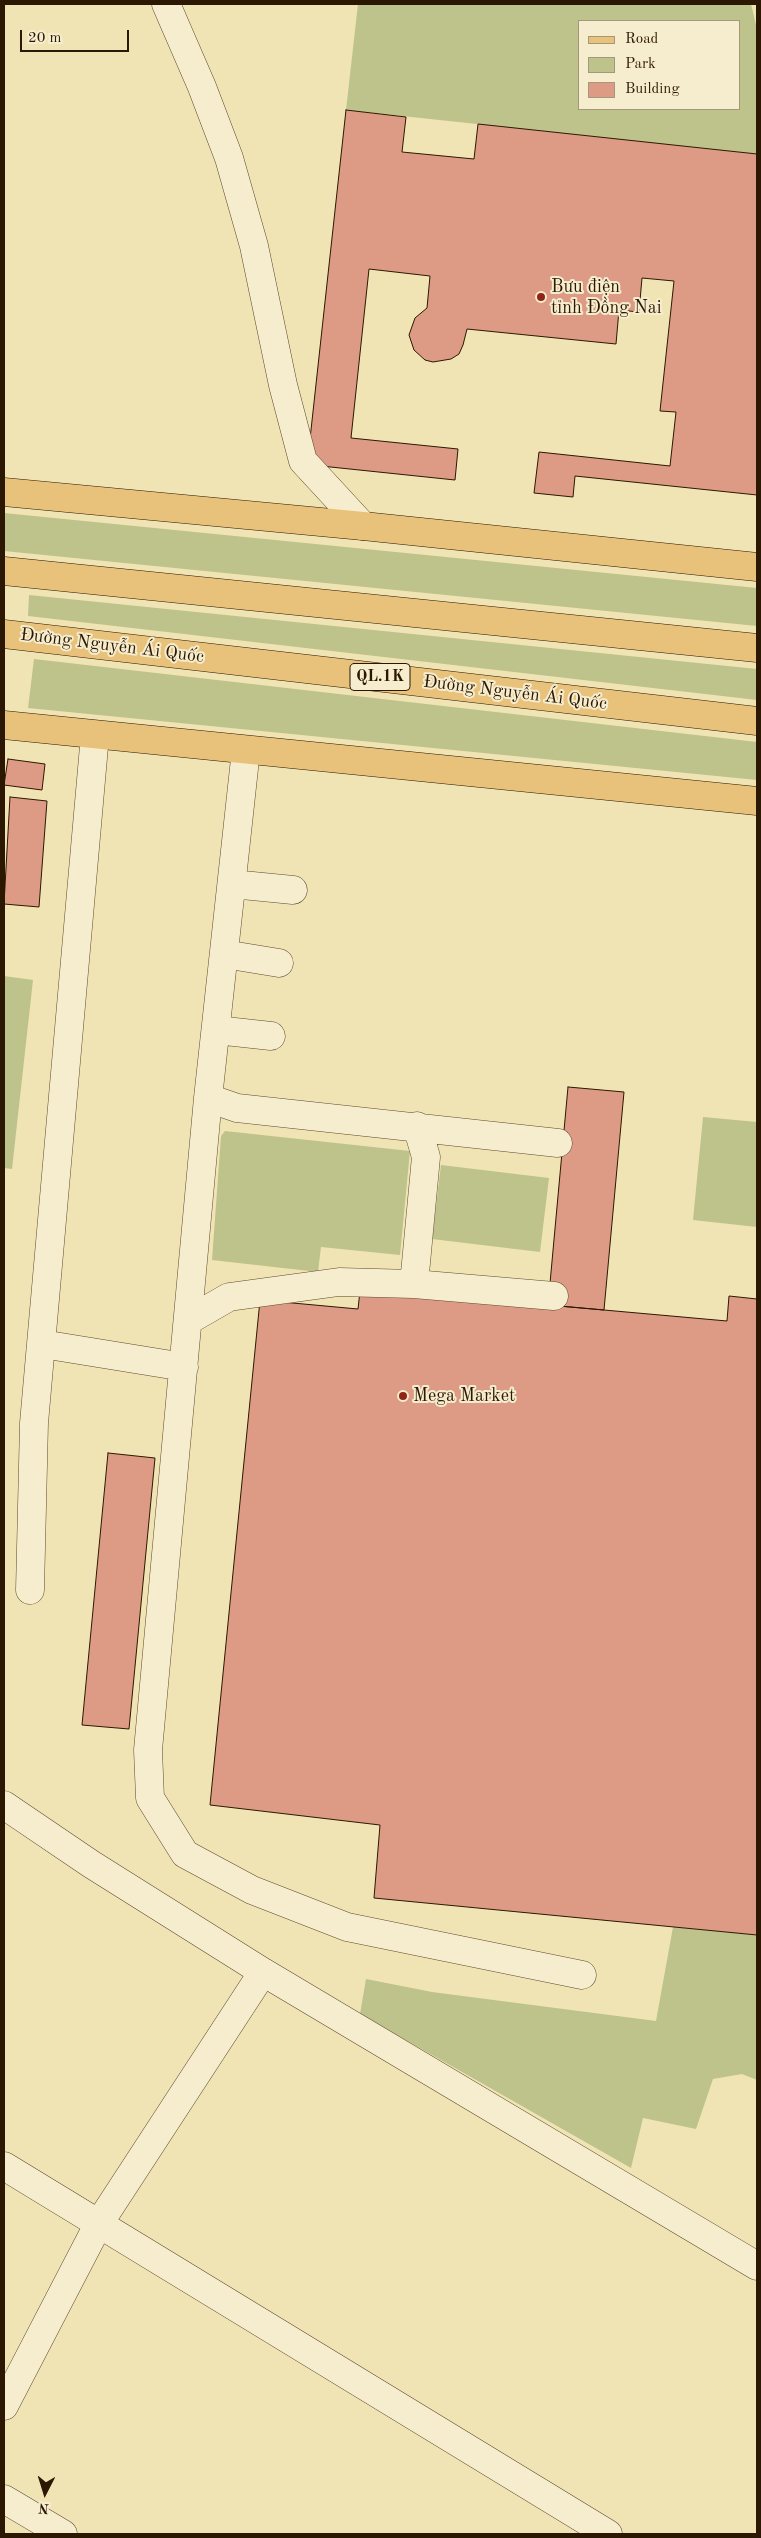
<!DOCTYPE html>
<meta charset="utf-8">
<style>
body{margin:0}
#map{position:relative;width:761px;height:2538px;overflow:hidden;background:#f1e4b4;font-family:"Old Standard TT",serif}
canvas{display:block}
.frame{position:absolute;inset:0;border:5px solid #2b1702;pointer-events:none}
.legend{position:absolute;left:578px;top:20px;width:162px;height:90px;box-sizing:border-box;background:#f6edce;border:1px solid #a5977c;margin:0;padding:6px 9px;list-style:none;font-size:15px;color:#2b1702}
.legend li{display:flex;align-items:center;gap:10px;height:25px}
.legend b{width:25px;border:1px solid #a5977c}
.north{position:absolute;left:20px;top:2468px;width:50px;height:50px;-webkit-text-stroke:4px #f6edce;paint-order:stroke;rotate:185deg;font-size:14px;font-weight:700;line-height:20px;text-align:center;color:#2b1702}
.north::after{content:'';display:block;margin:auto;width:18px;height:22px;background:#2b1702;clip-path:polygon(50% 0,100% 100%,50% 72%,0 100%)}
.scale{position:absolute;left:20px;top:30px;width:109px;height:22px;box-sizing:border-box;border:2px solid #2b1702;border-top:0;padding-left:6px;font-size:15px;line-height:18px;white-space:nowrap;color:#2b1702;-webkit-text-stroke:4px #f6edce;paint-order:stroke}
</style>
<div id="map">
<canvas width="761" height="2538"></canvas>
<div class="frame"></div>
<ul class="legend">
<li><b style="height:6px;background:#e8c27a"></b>Road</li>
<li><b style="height:14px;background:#bdc38b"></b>Park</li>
<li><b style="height:14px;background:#dd9b86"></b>Building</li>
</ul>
<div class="north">N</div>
<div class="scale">20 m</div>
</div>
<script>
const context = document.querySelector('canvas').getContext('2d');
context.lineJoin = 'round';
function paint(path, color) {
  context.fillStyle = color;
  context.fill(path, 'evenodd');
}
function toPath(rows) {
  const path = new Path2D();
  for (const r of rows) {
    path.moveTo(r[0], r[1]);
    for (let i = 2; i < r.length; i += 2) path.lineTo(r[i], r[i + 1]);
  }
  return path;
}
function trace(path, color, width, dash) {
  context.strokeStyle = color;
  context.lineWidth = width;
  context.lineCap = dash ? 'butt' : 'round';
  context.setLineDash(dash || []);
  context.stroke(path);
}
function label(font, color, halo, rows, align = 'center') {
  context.font = font + ' "Old Standard TT",serif';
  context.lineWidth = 4;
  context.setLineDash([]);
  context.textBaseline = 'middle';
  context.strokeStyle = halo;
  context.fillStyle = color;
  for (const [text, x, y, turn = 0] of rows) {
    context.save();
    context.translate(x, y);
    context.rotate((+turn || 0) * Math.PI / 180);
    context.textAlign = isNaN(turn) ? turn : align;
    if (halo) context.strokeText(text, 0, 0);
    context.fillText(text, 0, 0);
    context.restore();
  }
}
paint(toPath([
 [358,4,751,4,757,29,757,154,346,110],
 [580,21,740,21,740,109,580,109],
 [4,513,757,588,757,626,4,551],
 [29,595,757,669,757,700,28,616],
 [34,659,757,742,757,780,28,708],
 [4,976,33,980,12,1169,4,1168],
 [703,1117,757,1122,757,1227,693,1220],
 [225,1131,410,1151,400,1255,321,1247,318,1272,212,1260,221,1136],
 [441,1165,549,1178,540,1252,432,1239],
 [673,1927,757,1935,757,2080,742,2074,713,2079,696,2129,643,2118,631,2168,360,2014,366,1979,432,1992,656,2021]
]), '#bdc38b');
const building = toPath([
 [346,110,406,117,402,152,474,159,478,124,757,154,757,495,575,476,573,497,534,493,539,452,670,466,676,412,660,411,674,281,642,278,639,312,619,310,616,344,467,329,463,345,459,354,451,359,433,362,425,360,414,350,409,335,415,318,427,308,430,276,369,269,351,438,458,449,455,480,321,466,315,460,310,439,346,110],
 [8,759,45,764,42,790,4,785,8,759],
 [10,797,47,801,39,907,4,904,10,797],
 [568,1087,624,1092,604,1310,548,1305,568,1087],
 [361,1282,548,1305,727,1321,729,1296,757,1299,757,1935,374,1898,380,1825,210,1805,260,1300,358,1309,361,1282],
 [108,1453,155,1458,129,1729,82,1725,108,1453]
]);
paint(building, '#dd9b86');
trace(building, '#2b1702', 1);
const minor = toPath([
 [166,4,202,87,229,158,254,246,283,385,303,461,363,526],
 [246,750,208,1098,148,1750,150,1798,185,1854,252,1890,347,1927,582,1975],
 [232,884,293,890],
 [224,954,279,963],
 [216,1030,271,1036],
 [208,1098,237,1108,558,1143],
 [414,1284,426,1157,417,1126],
 [189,1320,229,1297,339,1282,414,1284,554,1296],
 [42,1344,184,1367],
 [30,1590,34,1423,95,735],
 [4,1805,91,1864,263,1972,757,2266],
 [4,2166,608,2534],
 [4,2406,98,2225,263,1972],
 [4,2499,63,2534]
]);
const major = toPath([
 [4,492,363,526,757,567],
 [4,571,757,648],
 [4,634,757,721],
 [4,725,757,801]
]);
trace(minor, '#5c4a2e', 29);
trace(major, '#2b1702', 29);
trace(minor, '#f6edce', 28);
trace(major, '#e8c27a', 28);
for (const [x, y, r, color] of [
 [541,297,5,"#8f2418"],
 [403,1396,5,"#8f2418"]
]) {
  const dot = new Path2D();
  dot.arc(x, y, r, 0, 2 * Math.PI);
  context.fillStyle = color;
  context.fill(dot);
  trace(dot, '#f6edce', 2);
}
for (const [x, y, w] of [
 [380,677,60]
]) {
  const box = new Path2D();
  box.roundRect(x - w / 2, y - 13.5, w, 27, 4);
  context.fillStyle = '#f6edce';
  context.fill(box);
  trace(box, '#2b1702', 1);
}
label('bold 16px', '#2b1702', null, [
 ["QL.1K",380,677]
]);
label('18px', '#2b1702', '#f6edce', [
 ["Bưu điện",551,287],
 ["tỉnh Đồng Nai",551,308],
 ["Mega Market",413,1396]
], 'left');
label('18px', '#2b1702', '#f6edce', [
 ["Đường Nguyễn Ái Quốc",112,646,7],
 ["Đường Nguyễn Ái Quốc",515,693,7]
]);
</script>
